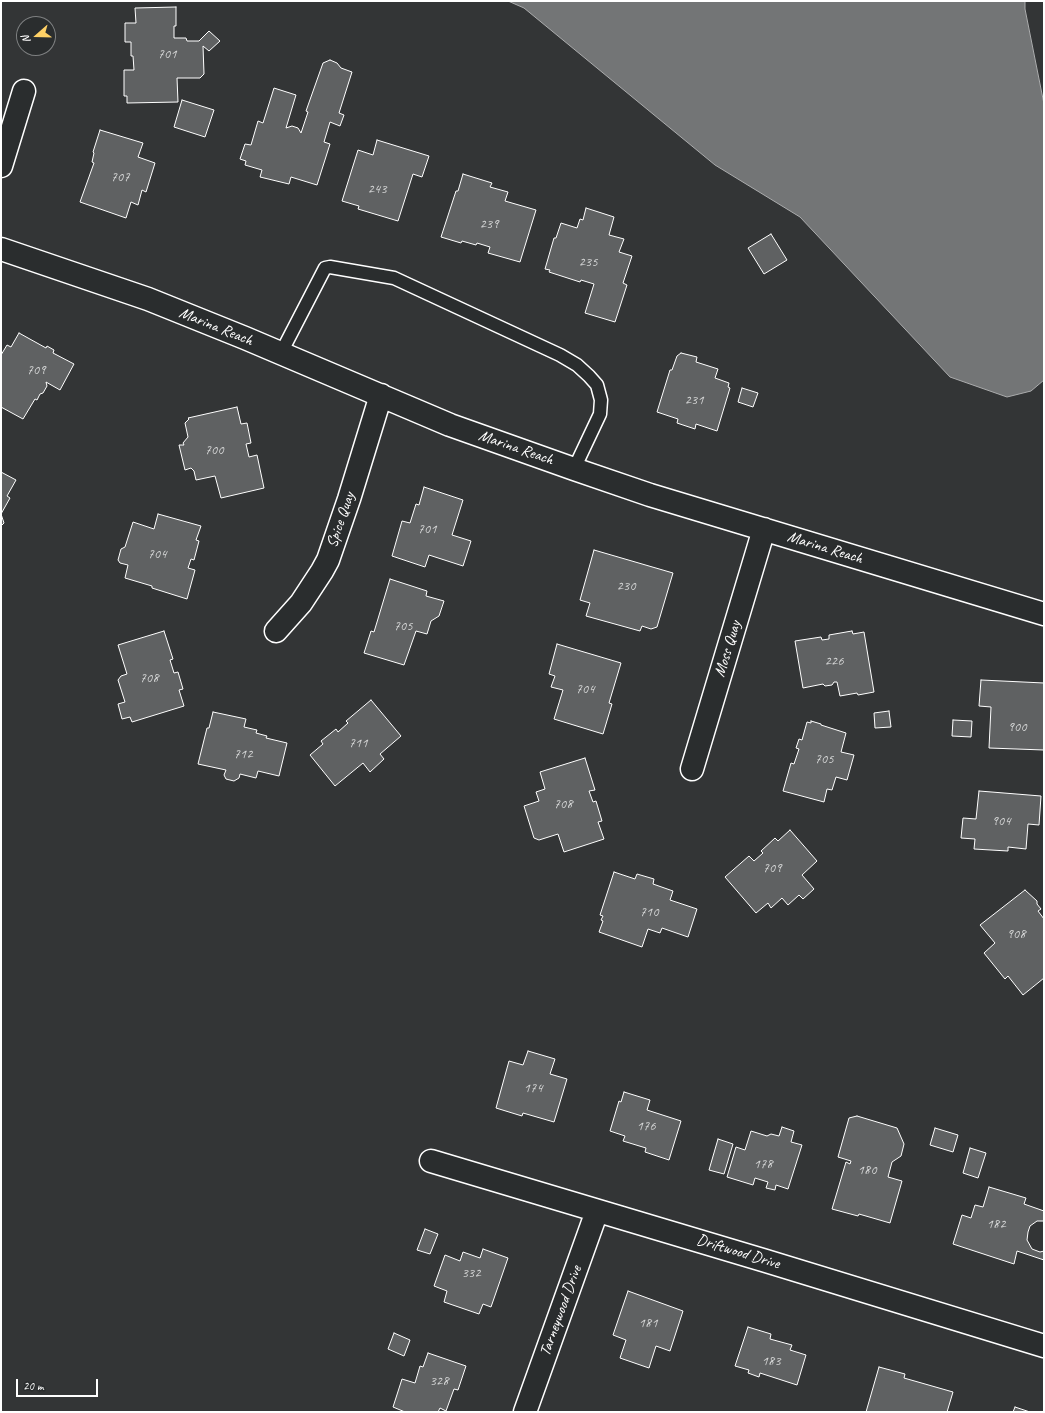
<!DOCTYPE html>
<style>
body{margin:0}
#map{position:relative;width:1045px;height:1413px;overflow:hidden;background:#333536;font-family:Caveat,sans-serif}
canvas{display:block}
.frame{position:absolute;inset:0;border:2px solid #fff;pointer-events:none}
.north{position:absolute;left:16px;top:16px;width:40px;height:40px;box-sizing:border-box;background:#2a2d2e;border:1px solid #7f8182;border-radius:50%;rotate:250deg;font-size:11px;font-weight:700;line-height:16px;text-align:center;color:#fff}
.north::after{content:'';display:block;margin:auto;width:14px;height:18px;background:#ffd166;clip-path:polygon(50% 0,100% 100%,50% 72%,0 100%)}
.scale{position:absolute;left:16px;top:1379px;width:82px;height:18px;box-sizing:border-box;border:2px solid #fff;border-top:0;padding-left:5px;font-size:12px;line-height:14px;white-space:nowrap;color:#fff;-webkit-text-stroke:3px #2a2d2e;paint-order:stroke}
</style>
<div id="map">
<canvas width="1045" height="1413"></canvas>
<div class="frame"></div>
<div class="north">N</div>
<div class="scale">20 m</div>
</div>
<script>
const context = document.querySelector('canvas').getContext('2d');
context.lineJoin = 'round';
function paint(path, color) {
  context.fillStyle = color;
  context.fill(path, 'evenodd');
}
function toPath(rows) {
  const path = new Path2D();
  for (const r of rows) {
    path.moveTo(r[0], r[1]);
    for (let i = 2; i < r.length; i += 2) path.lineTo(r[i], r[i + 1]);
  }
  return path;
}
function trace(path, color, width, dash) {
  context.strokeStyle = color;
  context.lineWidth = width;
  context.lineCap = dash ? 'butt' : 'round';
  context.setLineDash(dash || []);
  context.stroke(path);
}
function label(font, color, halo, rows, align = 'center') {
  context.font = font + ' Caveat,sans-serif';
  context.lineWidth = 3.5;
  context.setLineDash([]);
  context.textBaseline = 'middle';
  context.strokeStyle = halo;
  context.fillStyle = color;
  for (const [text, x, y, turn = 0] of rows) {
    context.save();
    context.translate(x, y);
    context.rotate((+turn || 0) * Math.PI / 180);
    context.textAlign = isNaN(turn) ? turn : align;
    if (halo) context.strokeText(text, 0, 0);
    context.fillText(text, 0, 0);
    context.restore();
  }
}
const water = toPath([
 [508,1,1025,1,1025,9,1044,104,1044,380,1031,391,1007,397,950,377,800,217,715,165,524,8,508,1]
]);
paint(water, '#737576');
trace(water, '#abacad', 1);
const building = toPath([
 [176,7,176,26,174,26,174,38,186,38,187,41,199,41,209,31,220,41,209,51,203,46,204,74,200,78,177,78,178,102,127,103,127,96,124,96,124,70,134,70,133,56,131,56,131,42,125,42,125,23,136,23,135,8,176,7],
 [330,60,337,63,341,68,352,72,339,113,344,115,340,126,330,122,324,142,330,144,317,185,291,177,289,184,260,177,262,170,245,165,246,161,240,159,245,144,251,145,258,121,263,123,274,88,296,95,286,128,292,126,298,128,301,133,308,112,306,111,323,63,330,60],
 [182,100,214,110,205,137,174,127,182,100],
 [100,130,143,143,138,157,155,163,146,192,142,190,138,205,131,202,126,218,80,202,94,163,92,162,94,153,93,152,100,130],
 [377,140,429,156,422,177,413,174,398,221,358,209,359,206,342,201,358,150,373,155,377,140],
 [463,174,492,183,490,187,508,192,505,201,536,210,520,262,488,253,490,247,477,243,476,245,462,241,461,243,441,237,456,191,458,191,463,174],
 [586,208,614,217,609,235,624,239,619,252,632,256,623,283,627,285,615,322,585,313,594,284,581,280,580,282,549,272,550,270,545,269,554,238,556,238,561,223,577,228,580,219,583,220,586,208],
 [771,234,787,260,764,274,748,248,771,234],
 [19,333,46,348,47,346,54,350,53,353,74,364,60,390,46,382,47,386,43,393,40,394,37,400,35,399,23,419,1,407,1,355,7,345,11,347,19,333],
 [681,353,697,357,696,362,718,369,715,378,729,383,728,387,730,388,717,431,696,424,695,429,677,423,678,419,657,412,670,370,672,370,677,356,681,353],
 [742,388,758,393,753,407,738,402,742,388],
 [237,407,241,424,247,423,251,443,246,444,249,457,257,455,264,488,221,498,215,476,196,480,194,471,191,468,185,470,179,445,184,445,183,443,188,437,185,423,189,419,188,418,237,407],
 [1,472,16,480,7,496,10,498,1,514,4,523,1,526,1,472],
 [424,487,463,500,452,535,471,541,463,566,429,555,425,567,392,556,402,521,410,523,416,504,419,505,424,487],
 [158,514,201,526,196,540,199,541,194,560,191,559,188,568,195,570,187,599,152,588,152,586,125,578,128,565,120,563,118,560,121,549,125,547,133,522,154,529,158,514],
 [594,550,673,573,657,627,651,629,642,626,640,631,586,616,590,603,580,600,594,550],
 [390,579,427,591,426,596,444,601,439,616,431,621,427,634,416,631,404,665,364,653,371,631,374,632,390,579],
 [164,631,173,659,170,660,174,673,178,672,183,689,179,690,184,706,132,722,130,717,122,719,118,704,125,702,118,680,121,676,127,674,118,645,164,631],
 [852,631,853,634,864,632,874,692,858,695,857,693,840,696,837,682,834,682,832,685,825,686,823,684,803,688,795,641,821,637,822,640,829,639,829,635,852,631],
 [557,644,621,663,609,703,612,704,603,734,554,719,563,690,551,687,555,676,549,674,557,644],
 [981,680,1044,683,1044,750,989,748,991,707,979,706,981,680],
 [371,700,401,736,380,754,384,759,370,772,363,763,335,786,310,755,323,744,321,741,336,729,338,732,348,723,346,721,371,700],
 [889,711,891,727,875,728,874,713,889,711],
 [213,712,246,719,244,727,257,730,256,733,267,736,266,738,287,743,279,776,258,771,256,778,240,774,239,778,234,781,226,779,224,775,226,770,198,764,207,728,209,728,213,712],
 [953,720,972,721,971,737,952,736,953,720],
 [811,721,821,724,821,725,846,733,841,752,854,755,847,780,836,777,832,790,827,789,824,802,783,791,791,763,794,764,799,749,796,748,799,739,802,740,807,722,811,723,811,721],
 [585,758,595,790,589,791,593,802,596,801,602,821,598,822,604,839,564,852,558,834,539,840,534,838,524,806,539,801,536,792,545,789,540,772,585,758],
 [979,791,1041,796,1039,825,1028,824,1026,849,1008,847,1008,851,974,849,975,839,961,838,963,818,976,819,979,791],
 [790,830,817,861,802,875,814,889,803,899,799,895,788,905,782,898,771,908,768,903,756,913,725,877,749,856,754,861,763,853,761,851,775,838,778,841,790,830],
 [614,872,635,879,637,874,654,879,653,884,673,891,670,900,697,909,688,937,662,928,660,933,648,929,642,947,599,932,603,921,601,920,603,916,600,915,614,872],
 [1025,890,1037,901,1037,904,1041,909,1038,911,1044,919,1044,978,1023,995,1008,976,1005,979,984,953,995,943,980,925,1025,890],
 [528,1051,555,1059,550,1074,567,1079,554,1122,523,1113,522,1116,496,1108,509,1061,523,1065,528,1051],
 [624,1092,650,1100,647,1110,681,1121,669,1160,645,1152,646,1148,623,1141,625,1136,610,1131,619,1101,621,1102,624,1092],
 [857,1116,897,1128,904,1144,901,1156,892,1162,888,1177,902,1181,890,1223,859,1214,858,1216,832,1209,846,1162,850,1164,851,1161,838,1157,849,1118,857,1116],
 [782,1127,794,1131,791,1142,802,1145,788,1189,776,1185,775,1190,766,1188,768,1182,755,1178,753,1185,727,1177,736,1147,745,1150,751,1131,767,1136,771,1134,779,1136,782,1127],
 [935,1128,958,1135,953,1152,930,1145,935,1128],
 [718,1139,733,1144,724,1174,709,1170,718,1139],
 [970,1148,986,1153,978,1178,963,1173,970,1148],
 [989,1187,1026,1198,1024,1204,1044,1211,1044,1221,1037,1221,1030,1226,1028,1232,1027,1240,1032,1249,1040,1252,1044,1251,1044,1260,1017,1251,1014,1264,953,1244,962,1215,971,1218,975,1205,983,1207,989,1187],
 [425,1229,438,1234,430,1254,417,1250,425,1229],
 [483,1249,508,1258,491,1307,483,1304,479,1314,444,1302,447,1291,434,1286,445,1255,460,1261,463,1252,480,1258,483,1249],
 [628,1291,683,1311,670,1351,656,1346,649,1368,620,1358,626,1340,613,1335,628,1291],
 [748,1327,771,1334,770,1339,792,1345,790,1350,806,1355,797,1385,760,1373,759,1377,748,1373,749,1370,735,1366,748,1327],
 [394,1333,410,1340,404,1356,388,1349,394,1333],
 [428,1353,466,1366,458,1390,454,1389,446,1411,440,1408,438,1412,405,1412,393,1407,402,1379,415,1383,420,1366,423,1367,428,1353],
 [879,1367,905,1374,904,1378,953,1392,947,1412,866,1412,879,1367],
 [1015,1407,1030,1412,1013,1412,1015,1407]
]);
paint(building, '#5f6162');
trace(building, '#fff', 1);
const service = toPath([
 [281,353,325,268,330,267,394,278,560,355,577,365,589,376,597,385,601,400,600,414,574,469]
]);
const minor = toPath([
 [1,166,24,91],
 [1,249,148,299,245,338,450,425,574,469,650,495,1044,614],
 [276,631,301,603,322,571,328,560,349,499,381,395],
 [692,769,764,529],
 [431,1161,766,1261,1044,1346],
 [525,1412,597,1211]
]);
trace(service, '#fff', 15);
trace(minor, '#fff', 25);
trace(service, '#2a2d2e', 12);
trace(minor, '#2a2d2e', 22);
label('14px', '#d7d8d8', null, [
 ["701",167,54],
 ["707",120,177],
 ["243",377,189],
 ["239",489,224],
 ["235",588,262],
 ["709",36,370],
 ["231",694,400],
 ["700",214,450],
 ["701",427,529],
 ["704",157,554],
 ["230",626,586],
 ["705",403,626],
 ["226",834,661],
 ["708",149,678],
 ["704",585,689],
 ["900",1017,727],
 ["711",358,743],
 ["712",243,754],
 ["705",824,759],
 ["708",563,804],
 ["904",1001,821],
 ["709",772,868],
 ["710",649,912],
 ["908",1016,934],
 ["174",533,1088],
 ["176",646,1126],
 ["178",763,1164],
 ["180",867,1170],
 ["182",996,1224],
 ["332",471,1273],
 ["181",648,1323],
 ["183",771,1361],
 ["328",439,1381]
]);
label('16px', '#fff', '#2a2d2e', [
 ["Marina Reach",216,327,22],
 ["Marina Reach",516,448,19],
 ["Spice Quay",341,520,-71],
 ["Marina Reach",825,548,17],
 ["Moss Quay",728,649,-73],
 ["Driftwood Drive",738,1252,17],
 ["Tarneywood Drive",561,1311,-70]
]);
</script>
